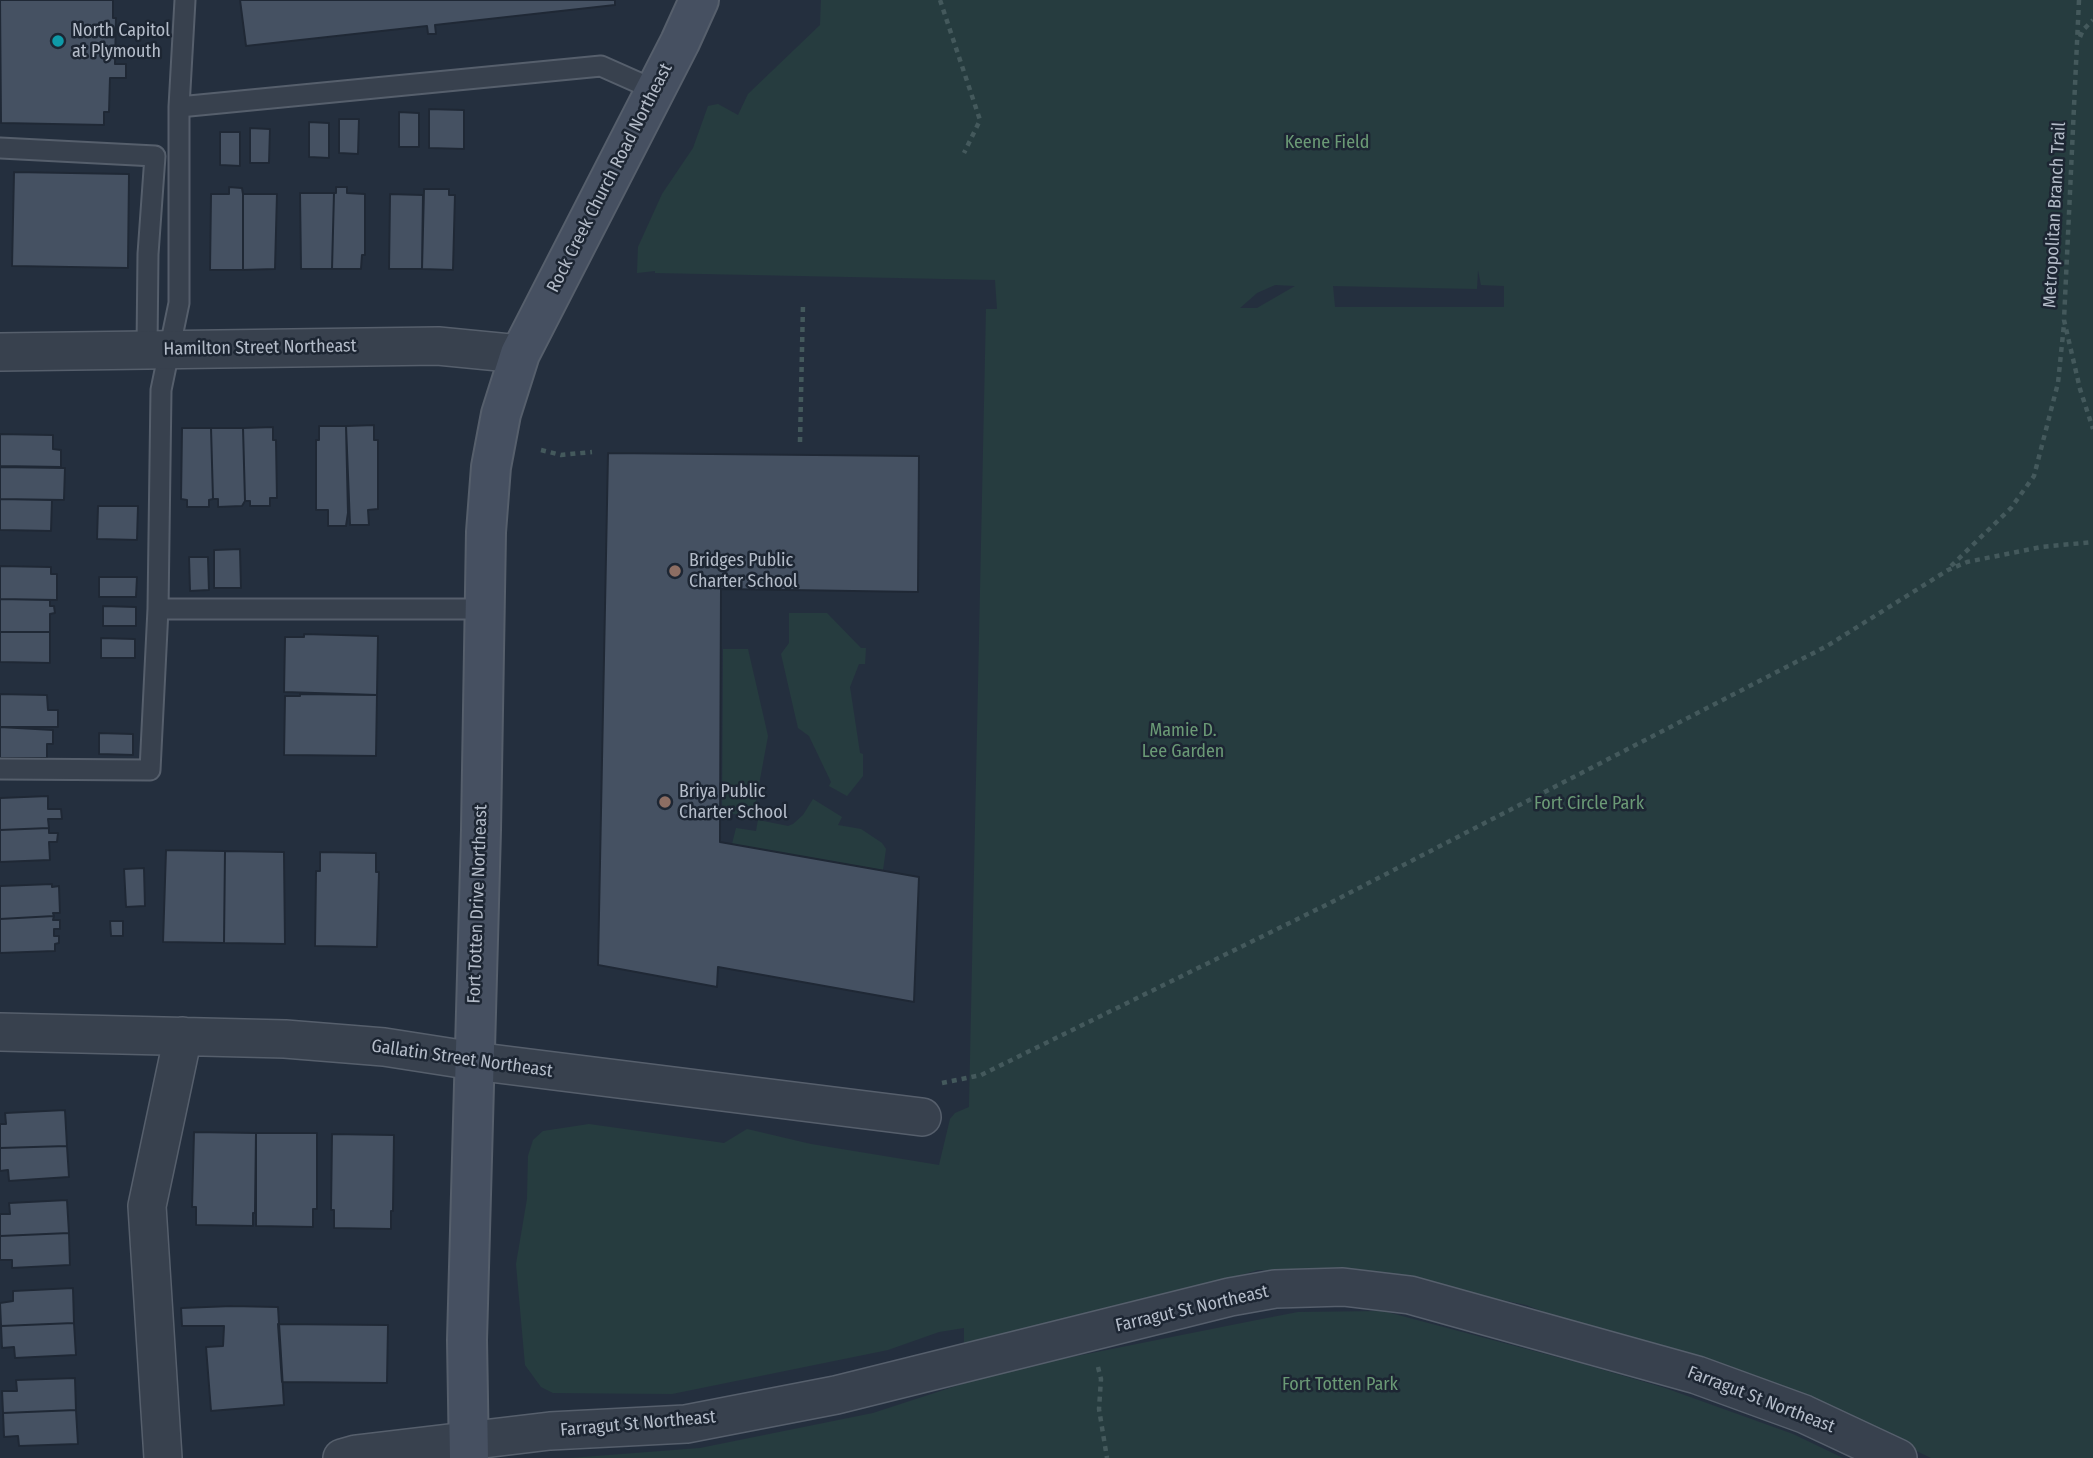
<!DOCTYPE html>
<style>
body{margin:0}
canvas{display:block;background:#242f3e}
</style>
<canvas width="2093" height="1458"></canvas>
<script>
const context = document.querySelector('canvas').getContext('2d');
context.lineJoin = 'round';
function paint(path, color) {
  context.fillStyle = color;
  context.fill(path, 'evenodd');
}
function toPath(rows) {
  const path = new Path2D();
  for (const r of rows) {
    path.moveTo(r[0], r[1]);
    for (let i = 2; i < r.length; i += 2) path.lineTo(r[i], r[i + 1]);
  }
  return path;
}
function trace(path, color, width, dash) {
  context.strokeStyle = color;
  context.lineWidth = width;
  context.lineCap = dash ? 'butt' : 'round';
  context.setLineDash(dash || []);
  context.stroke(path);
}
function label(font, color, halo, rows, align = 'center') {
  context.font = font + ' "Fira Sans Condensed",sans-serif';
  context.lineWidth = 5;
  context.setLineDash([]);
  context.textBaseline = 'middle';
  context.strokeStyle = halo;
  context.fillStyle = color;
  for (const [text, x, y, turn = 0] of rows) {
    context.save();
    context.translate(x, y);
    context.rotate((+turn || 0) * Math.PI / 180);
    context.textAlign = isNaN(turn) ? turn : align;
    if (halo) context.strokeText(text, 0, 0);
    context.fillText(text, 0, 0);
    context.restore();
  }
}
paint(toPath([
 [821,0,2093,0,2093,1458,1931,1458,1822,1406,1668,1348,1587,1329,1526,1305,1369,1272,1258,1270,1099,1317,964,1347,964,1328,939,1332,888,1350,672,1394,553,1393,541,1387,525,1365,516,1264,527,1199,528,1156,533,1140,543,1131,589,1124,724,1143,747,1129,811,1144,939,1165,950,1119,955,1113,969,1107,986,309,997,309,995,280,655,273,655,271,637,273,638,247,662,194,693,148,708,106,718,104,738,115,748,94,820,25],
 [1478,270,1481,285,1504,286,1504,307,1335,307,1333,286,1477,289],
 [1275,285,1295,286,1257,308,1240,308,1257,293],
 [789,613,827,613,861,648,866,648,865,664,859,664,850,687,860,753,863,754,863,776,847,796,829,786,831,782,809,736,798,728,781,654,789,643],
 [723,649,748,649,768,736,753,817,722,812],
 [813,799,842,817,838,825,861,829,882,843,886,849,883,870,732,844,736,828,756,831,758,820,788,826,793,824,803,815],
 [1383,1311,1583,1364,1665,1388,1793,1434,1843,1458,570,1458,700,1448,873,1413,1002,1371,1262,1319,1298,1312]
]), '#263c3f');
const building = toPath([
 [0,0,113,0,113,18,116,18,115,64,126,64,126,78,110,78,109,112,104,112,104,125,1,123,0,0],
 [240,0,615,0,615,5,435,25,436,34,428,34,427,26,246,46,240,0],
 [429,109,464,110,464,149,429,148,429,109],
 [399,112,419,113,419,147,399,147,399,112],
 [339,119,359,119,358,154,339,153,339,119],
 [309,122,329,123,329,158,309,157,309,122],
 [250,128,270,129,269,163,250,163,250,128],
 [220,132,240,132,240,166,220,165,220,132],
 [14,172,129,174,128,268,12,266,14,172],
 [229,187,242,188,243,194,243,270,210,270,211,194,229,194,229,187],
 [336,187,347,187,347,193,365,194,365,255,362,255,361,269,332,269,334,193,336,193,336,187],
 [424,189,449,189,449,195,455,195,453,270,422,269,424,189],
 [300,193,334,193,332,269,301,269,300,193],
 [243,194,277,194,275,269,243,270,243,194],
 [390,194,423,195,422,269,389,269,390,194],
 [374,425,374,440,378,440,378,509,368,510,369,525,350,525,346,426,374,425],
 [319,426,346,426,348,513,346,526,328,526,328,510,316,510,316,440,319,440,319,426],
 [273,427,273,440,276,440,277,498,270,498,270,506,250,506,250,501,245,501,243,428,273,427],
 [182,428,211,428,213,499,209,500,209,507,187,507,187,500,181,499,182,428],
 [211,428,243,428,245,501,242,506,218,507,218,499,213,499,211,428],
 [0,434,53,435,53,449,61,450,61,467,0,466,0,434],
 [608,453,919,456,918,592,721,589,720,842,919,877,914,1002,718,967,717,987,598,965,608,453],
 [0,467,65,468,64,500,0,499,0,467],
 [0,499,52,500,51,531,0,530,0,499],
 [98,506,138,506,137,540,97,539,98,506],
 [240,549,241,588,214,588,214,550,240,549],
 [189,557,208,557,209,590,190,591,189,557],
 [0,566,51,567,51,574,57,574,57,600,0,599,0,566],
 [99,577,137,577,136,597,99,597,99,577],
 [0,599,50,600,50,606,54,606,55,613,50,614,50,632,0,632,0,599],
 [103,606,136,607,136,626,103,626,103,606],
 [0,632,50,632,50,663,0,662,0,632],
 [304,634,378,636,377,695,284,692,285,637,304,637,304,634],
 [101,638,135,639,135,658,101,658,101,638],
 [0,694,47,695,48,710,58,710,58,727,0,727,0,694],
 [300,694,377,695,376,756,284,755,285,696,300,696,300,694],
 [0,727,53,730,53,744,47,744,47,758,0,758,0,727],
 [99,733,133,734,133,755,99,754,99,733],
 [48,796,48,809,61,809,62,819,48,819,49,828,0,830,0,798,48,796],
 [49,828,49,833,58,833,57,842,49,842,50,860,0,862,0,830,49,828],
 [166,850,225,851,224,943,163,942,166,850],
 [225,851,284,852,285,944,224,943,225,851],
 [320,852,376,853,376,872,379,872,377,947,315,946,316,871,320,871,320,852],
 [144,868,145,906,126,907,124,869,144,868],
 [52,884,52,887,59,886,60,913,53,913,54,916,0,919,0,886,52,884],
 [54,916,53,920,60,920,60,929,54,929,54,936,59,936,59,943,55,944,55,951,0,953,0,919,54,916],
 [110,921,123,921,123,936,111,936,110,921],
 [65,1110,67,1146,0,1148,0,1124,6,1124,5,1113,65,1110],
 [194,1132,256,1133,255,1213,253,1213,253,1226,196,1225,196,1207,192,1207,194,1132],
 [256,1133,317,1133,317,1209,313,1209,313,1227,256,1226,256,1133],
 [332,1134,394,1135,393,1211,391,1211,391,1229,334,1228,334,1210,331,1210,332,1134],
 [67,1146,69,1177,9,1181,8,1170,0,1171,0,1148,67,1146],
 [67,1200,69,1233,0,1236,0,1214,10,1214,9,1203,67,1200],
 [69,1233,70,1265,12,1268,12,1260,0,1260,0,1236,69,1233],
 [73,1288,74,1323,1,1326,0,1303,13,1301,13,1291,73,1288],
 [232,1306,278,1307,284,1405,211,1411,206,1347,223,1346,224,1326,182,1326,181,1308,232,1306],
 [74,1323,76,1355,15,1358,14,1347,2,1348,1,1326,74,1323],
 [278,1324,388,1325,387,1383,282,1382,278,1324],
 [75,1378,76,1410,3,1413,2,1391,17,1391,16,1380,75,1378],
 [76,1410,78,1444,19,1446,18,1436,4,1437,3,1413,76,1410]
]);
paint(building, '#455162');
trace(building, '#1f2835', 2);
const lane = toPath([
 [179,107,601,66,655,90],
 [0,148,155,156,148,254,147,349],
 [158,609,484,609],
 [0,769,150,770,158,609,161,390,179,303,179,107,185,0]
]);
const street = toPath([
 [0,352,438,346,520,354],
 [0,1032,285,1039,384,1047,474,1061,922,1117],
 [163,1458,147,1206,183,1036],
 [342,1458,356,1454,550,1431,686,1424,836,1395,1230,1297,1275,1289,1343,1287,1410,1295,1697,1375,1804,1414,1898,1458]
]);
const secondary = toPath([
 [469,1458,467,1340,481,830,486,532,491,467,501,414,520,354,680,42,699,0]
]);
trace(lane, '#565f6c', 23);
trace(street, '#565f6c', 40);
trace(secondary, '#565f6c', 42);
trace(toPath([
 [940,0,980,120,964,153],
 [2079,0,2064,320,2080,389,2093,429],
 [2080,37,2083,30,2093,20],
 [800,442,803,304],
 [541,450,561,455,592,452],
 [1951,566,2011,508,2034,476,2058,383,2064,324],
 [942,1083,981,1075,1330,903,1827,646,1948,570,1967,562,2041,547,2093,542],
 [1098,1367,1101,1379,1099,1409,1107,1458]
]), '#44595c', 4.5, [5, 5]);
trace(lane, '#38414e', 19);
trace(street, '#38414e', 37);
trace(secondary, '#465061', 38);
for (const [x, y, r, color] of [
 [58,41,7,"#0f9aa8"],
 [675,571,7,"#8d6e63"],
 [665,802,7,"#8d6e63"]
]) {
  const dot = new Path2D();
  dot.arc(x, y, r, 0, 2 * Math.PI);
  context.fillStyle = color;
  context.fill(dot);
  trace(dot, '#1d2633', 2.5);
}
label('18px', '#b4bcc9', '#1d2633', [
 ["North Capitol",72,31],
 ["at Plymouth",72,52],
 ["Bridges Public",689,561],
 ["Charter School",689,582],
 ["Briya Public",679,792],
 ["Charter School",679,813]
], 'left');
label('18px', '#6b9a76', '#1d2633', [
 ["Keene Field",1327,143],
 ["Mamie D.",1183,731],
 ["Lee Garden",1183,752],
 ["Fort Circle Park",1589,804],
 ["Fort Totten Park",1340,1385]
]);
label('18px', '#b4bcc9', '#1d2633', [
 ["Rock Creek Church Road Northeast",610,178,-63],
 ["Metropolitan Branch Trail",2055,215,-87],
 ["Hamilton Street Northeast",260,348,-1],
 ["Fort Totten Drive Northeast",478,904,-88],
 ["Gallatin Street Northeast",462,1059,8],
 ["Farragut St Northeast",1192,1309,-13],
 ["Farragut St Northeast",1761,1400,21],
 ["Farragut St Northeast",638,1424,-5]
]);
</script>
